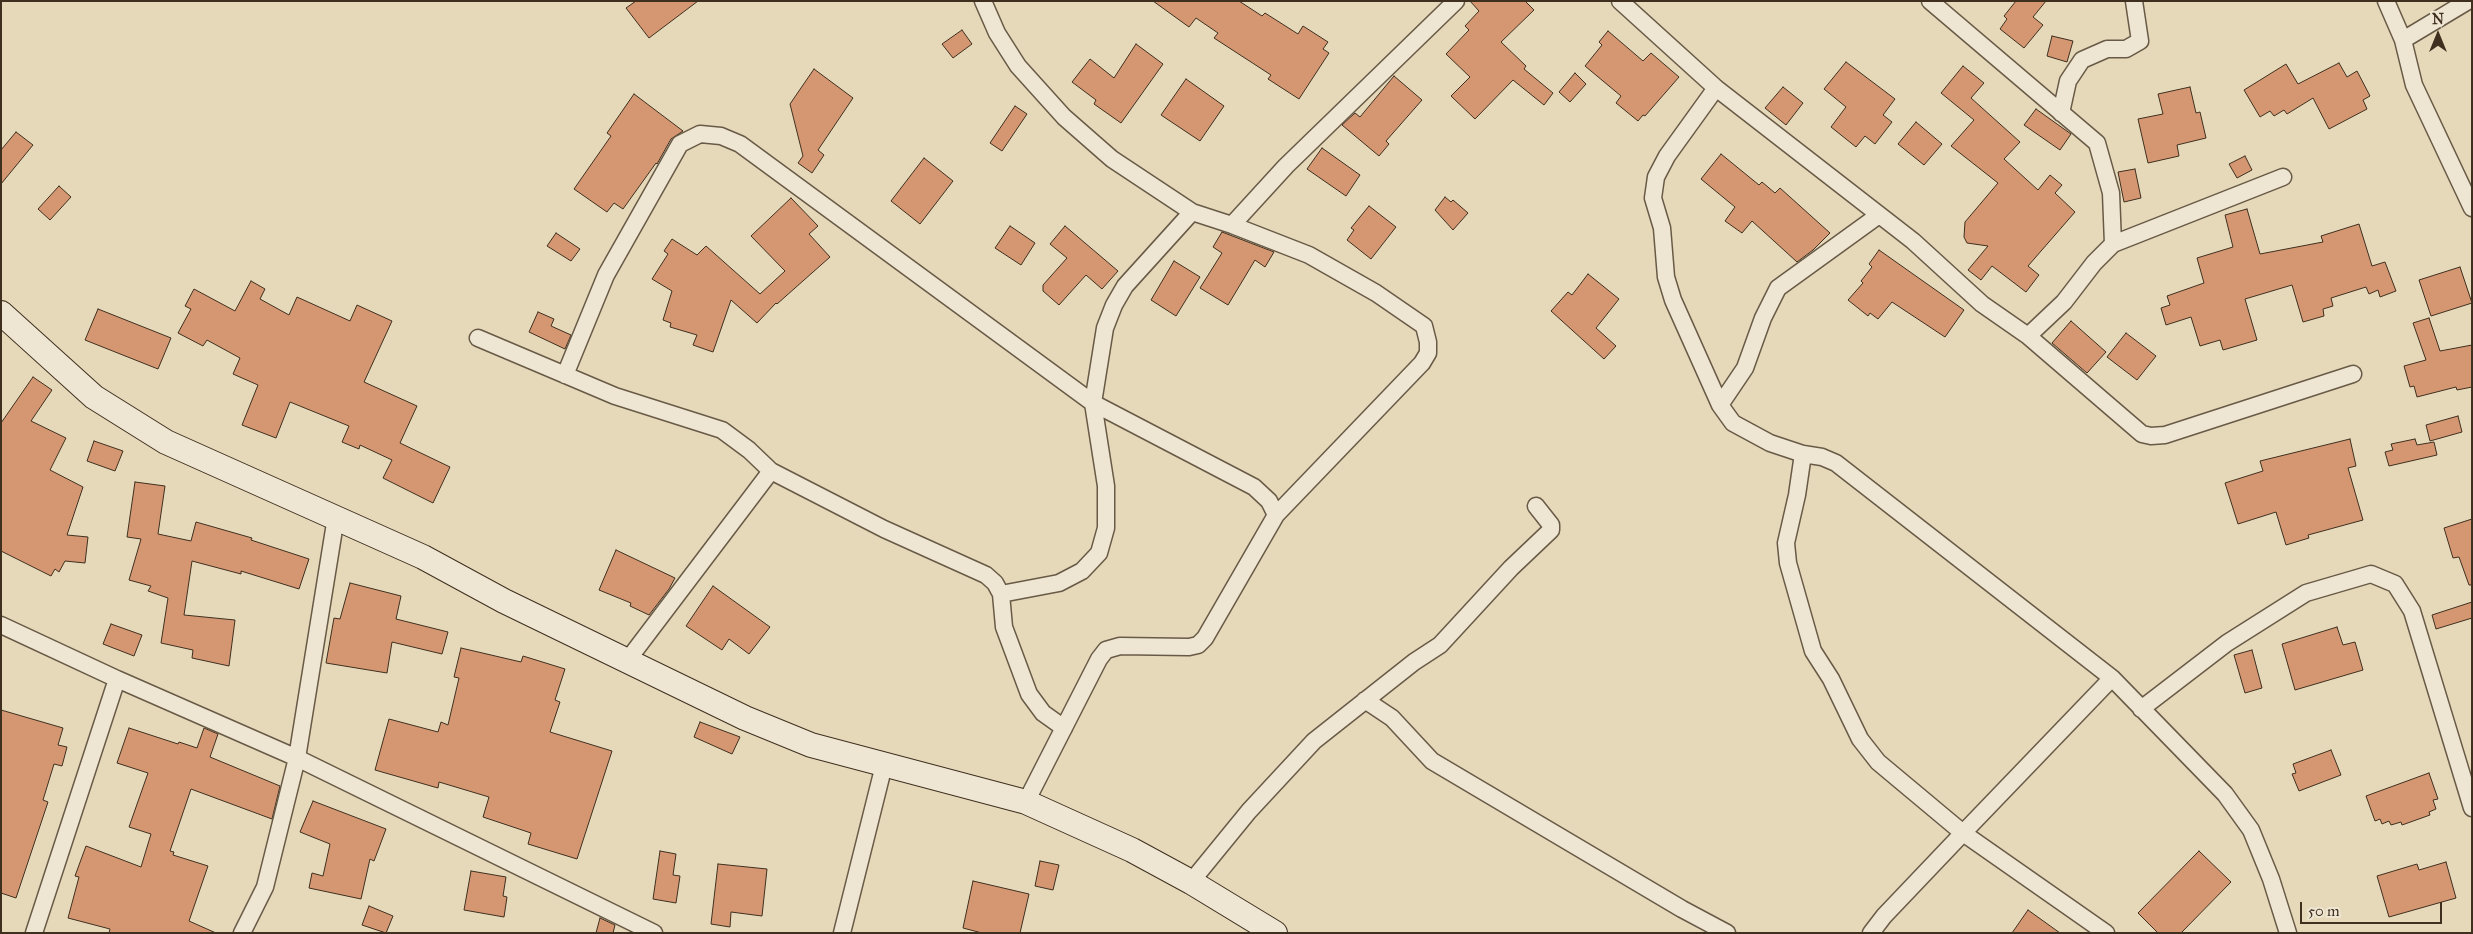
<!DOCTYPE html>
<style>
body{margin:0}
#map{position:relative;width:2473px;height:934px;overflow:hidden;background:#e5d9ba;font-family:"IM FELL Great Primer",serif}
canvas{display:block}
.frame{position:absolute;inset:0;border:2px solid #3f2f1f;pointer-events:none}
.north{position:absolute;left:2413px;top:10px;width:50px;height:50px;-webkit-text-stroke:4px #eee6d2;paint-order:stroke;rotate:0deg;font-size:14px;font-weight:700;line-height:20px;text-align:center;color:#3f2f1f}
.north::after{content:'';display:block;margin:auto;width:18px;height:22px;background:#3f2f1f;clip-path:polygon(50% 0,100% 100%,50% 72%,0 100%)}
.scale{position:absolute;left:2300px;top:902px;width:142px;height:22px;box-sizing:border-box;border:2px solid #3f2f1f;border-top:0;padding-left:6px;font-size:15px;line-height:18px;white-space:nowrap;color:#3f2f1f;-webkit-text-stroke:4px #eee6d2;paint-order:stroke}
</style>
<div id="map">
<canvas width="2473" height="934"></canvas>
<div class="frame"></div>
<div class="north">N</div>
<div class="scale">50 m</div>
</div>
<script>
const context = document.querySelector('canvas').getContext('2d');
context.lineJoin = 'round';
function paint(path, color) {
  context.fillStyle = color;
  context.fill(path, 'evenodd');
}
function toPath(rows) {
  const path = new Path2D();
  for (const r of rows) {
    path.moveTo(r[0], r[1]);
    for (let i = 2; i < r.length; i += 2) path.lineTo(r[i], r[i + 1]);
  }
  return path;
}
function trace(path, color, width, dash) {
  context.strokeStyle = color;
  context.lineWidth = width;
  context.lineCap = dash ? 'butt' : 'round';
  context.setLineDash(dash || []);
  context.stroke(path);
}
const building = toPath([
 [636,1,698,1,649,38,626,8,636,1],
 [1153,1,1239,1,1262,16,1265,13,1298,34,1303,26,1328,42,1323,49,1329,53,1299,99,1268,79,1271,75,1214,38,1218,33,1196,18,1189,27,1153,1],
 [1470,1,1525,1,1534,10,1501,42,1526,66,1524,69,1553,93,1544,105,1513,80,1475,119,1451,96,1470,77,1446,54,1469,30,1465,26,1479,11,1470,1],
 [2016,1,2046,1,2033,17,2043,25,2024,48,2000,29,2007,19,2004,16,2016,1],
 [962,30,972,44,953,58,942,44,962,30],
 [1608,31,1643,61,1651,53,1679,77,1645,116,1643,115,1638,121,1616,103,1621,96,1585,66,1602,45,1599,42,1608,31],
 [2052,36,2073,41,2067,62,2047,56,2052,36],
 [1136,44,1163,64,1121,123,1094,104,1096,100,1072,82,1090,59,1114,78,1136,44],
 [1846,62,1895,99,1883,115,1892,122,1875,144,1865,136,1856,147,1831,127,1846,107,1824,89,1846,62],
 [2339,63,2347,77,2357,71,2370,96,2363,100,2367,109,2329,129,2313,98,2287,114,2284,110,2274,116,2270,111,2260,117,2244,90,2286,64,2298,84,2339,63],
 [1963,66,1984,83,1971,98,2020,142,2004,159,2038,190,2050,175,2062,185,2055,193,2075,212,2028,266,2039,275,2026,292,1992,266,1981,280,1968,270,1988,246,1967,243,1964,237,1965,222,1998,183,1951,146,1974,120,1941,93,1963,66],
 [814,69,853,98,818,150,824,155,812,173,798,163,803,156,790,104,814,69],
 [1575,73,1586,84,1570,102,1559,92,1575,73],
 [1394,76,1422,100,1386,141,1389,144,1379,156,1342,125,1355,113,1360,117,1394,76],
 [1186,79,1224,106,1200,141,1161,115,1186,79],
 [1783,87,1803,103,1786,125,1765,108,1783,87],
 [2190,87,2196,113,2200,112,2206,138,2177,145,2179,156,2148,163,2138,119,2163,114,2158,94,2190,87],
 [634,94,683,131,671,139,657,164,656,163,623,209,614,203,607,212,574,189,611,136,607,133,634,94],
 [1015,106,1027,114,1002,151,990,143,1015,106],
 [2036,109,2071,134,2060,150,2024,125,2036,109],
 [1916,122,1942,144,1924,165,1898,144,1916,122],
 [16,132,33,145,1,184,1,150,16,132],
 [1322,148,1360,175,1346,196,1307,169,1322,148],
 [1721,154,1759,185,1762,182,1775,193,1780,188,1830,233,1813,250,1797,262,1752,221,1742,233,1725,221,1735,207,1701,179,1721,154],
 [2245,156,2252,170,2237,178,2229,164,2245,156],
 [924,158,953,181,920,224,891,201,924,158],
 [2135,169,2141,198,2124,202,2118,172,2135,169],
 [59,186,71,197,50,220,38,209,59,186],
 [1445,197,1451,202,1453,200,1468,213,1453,230,1435,210,1445,197],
 [791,198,818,226,809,234,830,257,777,304,776,303,757,323,731,300,713,352,693,345,697,335,670,327,671,323,663,320,672,291,652,279,668,254,664,251,672,239,697,255,706,246,760,294,785,271,751,236,791,198],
 [1369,206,1396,227,1371,259,1347,240,1354,230,1351,228,1369,206],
 [2247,209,2260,254,2323,242,2321,236,2359,224,2372,266,2385,262,2396,291,2380,297,2378,290,2369,294,2366,287,2331,298,2333,306,2323,309,2324,316,2303,322,2292,285,2245,299,2257,340,2223,350,2220,340,2200,346,2191,317,2166,325,2161,308,2170,305,2167,296,2204,283,2197,258,2233,247,2225,215,2247,209],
 [1010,226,1035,243,1021,265,995,248,1010,226],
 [1065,226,1118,271,1102,289,1086,275,1059,305,1043,291,1043,285,1067,258,1050,244,1065,226],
 [1222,232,1274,252,1265,267,1255,260,1228,305,1200,288,1222,253,1213,247,1222,232],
 [556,233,580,249,571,261,547,246,556,233],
 [1879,250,1964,310,1945,337,1892,302,1878,319,1870,313,1868,316,1848,300,1863,283,1861,281,1872,267,1869,264,1879,250],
 [1174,261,1200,277,1176,316,1151,300,1174,261],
 [2460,267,2472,303,2431,316,2419,280,2460,267],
 [1588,274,1619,299,1596,328,1616,346,1604,359,1551,311,1568,292,1572,295,1588,274],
 [251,281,265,289,260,299,289,315,297,297,350,321,357,305,392,321,364,382,417,406,400,443,450,467,433,503,383,478,392,460,360,445,359,449,342,442,349,426,290,402,276,438,242,425,258,385,233,374,240,358,207,340,203,346,178,333,191,309,185,306,194,289,235,311,251,281],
 [98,309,171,338,158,369,85,340,98,309],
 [538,312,554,319,551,326,571,335,565,349,529,332,538,312],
 [2429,318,2440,351,2472,345,2472,387,2457,390,2456,387,2417,397,2414,386,2410,387,2404,366,2426,360,2413,323,2429,318],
 [2071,321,2106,352,2087,373,2052,343,2071,321],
 [2126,333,2156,356,2137,380,2107,357,2126,333],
 [33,377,52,390,31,421,66,438,50,470,83,487,67,535,88,537,85,563,65,561,59,572,55,569,51,576,1,551,1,423,33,377],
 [2458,416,2462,432,2430,441,2426,425,2458,416],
 [2350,439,2356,466,2348,468,2363,520,2308,535,2309,538,2286,545,2276,512,2238,524,2225,483,2263,471,2260,461,2350,439],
 [2415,439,2417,445,2434,442,2437,455,2389,466,2385,452,2393,450,2391,444,2415,439],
 [94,441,123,451,115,471,87,461,94,441],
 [135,482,165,486,158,534,191,541,196,522,252,538,251,540,309,559,299,589,241,571,241,574,192,561,184,615,235,620,229,666,192,658,193,650,161,643,168,598,148,591,151,586,129,580,141,539,127,537,135,482],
 [2472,519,2472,585,2469,585,2459,557,2453,558,2444,528,2472,519],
 [616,550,675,578,669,589,649,615,630,606,631,603,599,590,616,550],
 [350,583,401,596,396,619,448,632,442,654,392,642,387,673,326,663,334,618,340,619,350,583],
 [713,586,770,627,749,654,729,639,722,650,686,626,713,586],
 [2472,602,2472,618,2436,629,2432,615,2472,602],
 [111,624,142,635,134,656,103,644,111,624],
 [2337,627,2343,645,2355,642,2363,670,2295,690,2282,644,2337,627],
 [461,648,521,662,523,656,565,669,555,700,560,702,550,732,612,751,577,859,528,844,531,833,483,817,489,797,439,782,438,788,375,770,389,719,438,732,441,722,448,725,459,678,454,677,461,648],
 [2252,650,2262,688,2245,693,2234,655,2252,650],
 [1,710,63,728,58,745,67,747,62,766,54,764,43,800,48,802,16,898,1,893,1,710],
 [700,722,740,737,732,754,694,737,700,722],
 [129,728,178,744,179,742,197,748,204,728,218,734,210,757,280,786,272,819,191,789,170,851,174,852,173,855,208,866,189,921,216,933,109,933,110,929,68,918,79,877,75,876,86,846,141,867,151,834,129,827,148,773,117,763,129,728],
 [2331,750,2341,775,2299,791,2292,774,2296,773,2293,764,2331,750],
 [2429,773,2438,799,2433,800,2436,809,2429,812,2430,815,2402,825,2401,822,2391,825,2389,821,2382,824,2380,819,2375,821,2366,796,2429,773],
 [313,801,386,829,374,861,370,859,361,899,309,888,312,873,323,876,330,844,300,832,313,801],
 [660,851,676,854,673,875,680,876,676,903,653,899,660,851],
 [2199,851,2231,882,2181,933,2158,933,2138,913,2199,851],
 [1040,861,1059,865,1053,890,1035,886,1040,861],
 [2446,862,2456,898,2389,917,2377,876,2417,864,2419,870,2446,862],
 [718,864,767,869,762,916,731,912,730,927,711,924,718,864],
 [471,871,506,877,503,896,507,897,504,917,464,910,471,871],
 [973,881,1029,894,1020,933,982,933,963,928,973,881],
 [369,906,393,916,386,933,362,925,369,906],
 [2028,910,2060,933,2012,933,2028,910],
 [600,918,615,925,613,933,596,933,600,918]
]);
paint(building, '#d59772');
trace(building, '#3f2f1f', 1);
const street = toPath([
 [983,1,997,33,1018,66,1064,117,1112,159,1192,212,1232,225,1309,255,1376,293,1424,326,1428,342,1428,353,1422,363,1276,515,1205,638,1198,645,1189,647,1120,646,1106,650,1099,659,1026,802],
 [1620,1,1716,88,1913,241,1982,304,2028,336,2064,302,2094,263,2113,244,2111,193,2097,143,1930,1],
 [2386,1,2403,40,2414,85,2472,208],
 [2403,40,2468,1],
 [1716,88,1667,156,1656,177,1653,198,1662,228,1666,277,1673,300,1720,405,1733,423,1770,443,1803,454,1822,457,1836,463,2112,678,2225,794,2251,830,2271,879,2288,933],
 [2061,113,2068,81,2082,60,2107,49,2126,49,2140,41,2134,1],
 [1232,225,1286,166,1456,1],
 [2113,244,2283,177],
 [2028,336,2142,434,2151,436,2165,435,2353,374],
 [478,338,615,396,722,430,749,450,771,471,884,529,986,575,995,583,1001,594,1004,627,1029,694,1043,713,1064,728],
 [565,375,606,275,680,144,700,134,721,136,740,144,1093,403,1254,487,1269,501,1276,515],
 [1720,405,1745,368,1763,318,1778,288,1879,215],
 [1803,454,1797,495,1786,543,1788,563,1813,651,1831,679,1860,739,1878,762,1963,833,2106,933],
 [1001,594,1059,583,1082,571,1099,553,1106,528,1106,486,1093,403,1105,328,1114,305,1125,286,1192,212],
 [1,625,117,679,297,758,654,933],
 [627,661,771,471],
 [1365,700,1392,718,1432,761,1682,909,1727,933],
 [2141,709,2227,643,2306,593,2371,574,2395,584,2412,611,2472,808],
 [1191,882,1249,811,1314,741,1414,662,1440,645,1511,568,1551,530,1551,525,1536,506],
 [34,933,117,679],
 [242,933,265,887,297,758,336,517],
 [842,933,884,765],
 [1871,933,1884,916,1963,833,2112,678]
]);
const secondary = toPath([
 [1,313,94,397,166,442,423,557,504,601,745,718,811,745,1026,802,1132,850,1191,882,1275,933]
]);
trace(street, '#685a46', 19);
trace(secondary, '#3f2f1f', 26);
trace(street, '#eee6d2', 16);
trace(secondary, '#eee6d2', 24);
</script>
